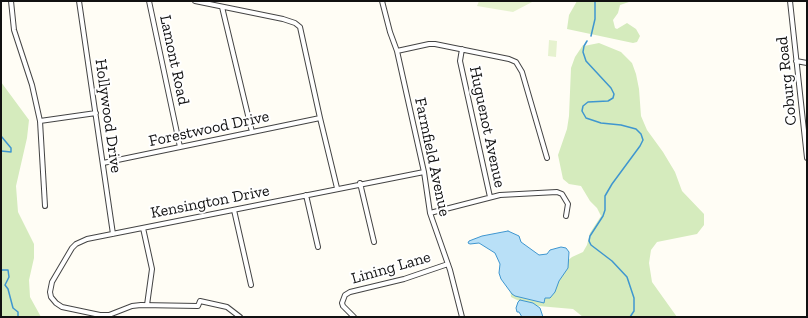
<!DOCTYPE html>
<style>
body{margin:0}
#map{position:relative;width:808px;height:318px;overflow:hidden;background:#fffdf5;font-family:"Zilla Slab",serif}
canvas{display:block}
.frame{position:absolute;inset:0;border:2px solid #111;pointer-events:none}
</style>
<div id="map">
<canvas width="808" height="318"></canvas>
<div class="frame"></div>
</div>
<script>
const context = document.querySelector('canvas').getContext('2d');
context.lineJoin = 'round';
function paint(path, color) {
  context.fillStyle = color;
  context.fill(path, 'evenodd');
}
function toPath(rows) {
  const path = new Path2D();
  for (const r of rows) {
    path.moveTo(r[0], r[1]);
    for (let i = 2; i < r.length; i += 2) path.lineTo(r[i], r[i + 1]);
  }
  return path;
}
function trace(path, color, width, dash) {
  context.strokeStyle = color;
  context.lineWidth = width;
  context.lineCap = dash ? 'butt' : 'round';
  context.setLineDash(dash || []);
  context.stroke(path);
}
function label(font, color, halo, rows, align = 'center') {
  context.font = font + ' "Zilla Slab",serif';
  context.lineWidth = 4;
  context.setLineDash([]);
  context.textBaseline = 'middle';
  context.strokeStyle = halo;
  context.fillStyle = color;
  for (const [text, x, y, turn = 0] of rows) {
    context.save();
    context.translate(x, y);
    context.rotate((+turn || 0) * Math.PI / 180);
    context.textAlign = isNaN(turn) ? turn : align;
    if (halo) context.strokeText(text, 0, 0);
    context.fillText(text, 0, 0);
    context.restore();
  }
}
paint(toPath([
 [577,1,632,1,620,5,618,13,613,20,615,28,617,29,627,23,636,29,640,36,637,42,633,43,567,29,569,15],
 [599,43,621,52,632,63,636,74,639,89,641,116,647,130,663,152,675,172,682,191,704,214,704,225,697,234,657,242,651,250,649,263,652,282,677,317,583,317,573,309,538,306,523,303,511,297,510,284,561,266,572,257,583,252,587,245,590,233,601,216,597,208,590,201,581,186,569,184,563,179,558,155,567,129,569,116,571,68,575,57,583,45,584,46],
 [1,82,29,120,27,138,16,186,18,212,34,244,34,258,29,280,30,297,41,317,1,317]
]), '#d5ebbd');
paint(toPath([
 [479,1,534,1,513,12,477,6],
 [549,40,557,41,556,57,548,56]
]), '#e6f2cf');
const water = toPath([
 [508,231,519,236,521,242,539,255,547,254,550,250,561,247,566,248,569,252,568,268,559,281,555,292,550,298,545,298,544,303,515,296,512,294,501,279,499,273,500,264,495,253,479,243,470,244,468,243,469,241,482,236,508,231],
 [520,300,533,303,540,308,543,317,522,317,519,312,517,312,516,308,518,302,520,300]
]);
paint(water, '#b9e0f7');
trace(water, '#3f96cf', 1);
trace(toPath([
 [591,36,595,19,595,1],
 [587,41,584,46,583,52,586,61,611,88,614,94,613,98,608,101,588,102,583,106,582,111,586,118,601,123,621,125,636,129,641,134,643,140,640,146,612,184,605,196,605,210,603,216,590,236,589,241,591,245,612,261,627,277,634,298,634,311,630,317],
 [1,136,11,148,11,152,1,151],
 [1,158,1,159],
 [1,270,8,270,9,277,5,285,8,289,13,308,18,312,18,317]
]), '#3f96cf', 1.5);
const street = toPath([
 [11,1,14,30,32,85,40,121,45,206],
 [79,1,113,234],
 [149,1,180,147],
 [195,1,283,19,295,23,300,27,320,118,337,188],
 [382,1,390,32,397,51,424,172,430,213,450,270,462,317],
 [790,1,807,158],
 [222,7,252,132],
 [462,49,460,61,490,197],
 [397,51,429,44,435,44,509,59,516,62,522,72,547,158],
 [796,61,807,63],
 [40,121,96,113],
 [103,163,320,118],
 [360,183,374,242],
 [306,195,318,247],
 [234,210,251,285],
 [430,213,500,195,557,192,562,194,568,204,566,216],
 [143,228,152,269,147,305],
 [240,317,227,307,200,301,198,306,141,305,132,306,109,315,100,315,62,307,56,303,51,297,50,292,52,282,72,248,76,244,87,239,424,172],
 [354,317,343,306,342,303,345,295,350,292,404,279,448,264]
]);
trace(street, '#444', 6);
trace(street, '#fff', 4);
label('16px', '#111', '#fff', [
 ["Lamont Road",174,60,78],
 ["Coburg Road",787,81,-96],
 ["Hollywood Drive",108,116,82],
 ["Huguenot Avenue",487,127,78],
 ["Forestwood Drive",209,129,-12],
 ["Farmfield Avenue",432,157,78],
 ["Kensington Drive",210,202,-11],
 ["Lining Lane",391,268,-16]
]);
</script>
